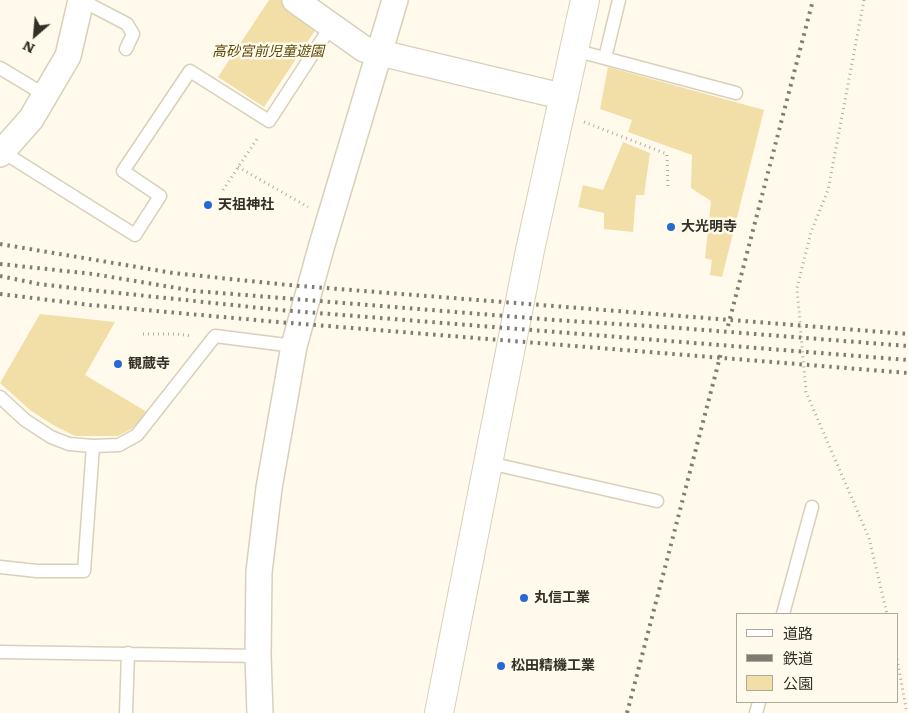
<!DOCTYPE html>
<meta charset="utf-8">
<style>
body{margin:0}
#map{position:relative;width:908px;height:713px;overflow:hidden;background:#fffaec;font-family:Literata,"Noto Sans JP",serif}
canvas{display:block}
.legend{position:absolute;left:736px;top:613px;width:162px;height:90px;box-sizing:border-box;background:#fffaec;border:1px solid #ada99d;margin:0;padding:6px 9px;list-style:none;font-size:15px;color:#333027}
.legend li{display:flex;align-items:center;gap:10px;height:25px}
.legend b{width:25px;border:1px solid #ada99d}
.north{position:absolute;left:10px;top:10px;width:50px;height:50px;-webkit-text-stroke:4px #fffaec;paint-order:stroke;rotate:207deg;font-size:14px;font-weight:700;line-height:20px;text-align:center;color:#333027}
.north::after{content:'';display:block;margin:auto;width:18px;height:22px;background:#333027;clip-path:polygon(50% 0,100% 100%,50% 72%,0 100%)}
</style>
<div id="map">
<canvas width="908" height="713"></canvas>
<ul class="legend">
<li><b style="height:6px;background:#fff"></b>道路</li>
<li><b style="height:6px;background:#807c71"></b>鉄道</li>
<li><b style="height:14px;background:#f2dfa7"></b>公園</li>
</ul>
<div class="north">N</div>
</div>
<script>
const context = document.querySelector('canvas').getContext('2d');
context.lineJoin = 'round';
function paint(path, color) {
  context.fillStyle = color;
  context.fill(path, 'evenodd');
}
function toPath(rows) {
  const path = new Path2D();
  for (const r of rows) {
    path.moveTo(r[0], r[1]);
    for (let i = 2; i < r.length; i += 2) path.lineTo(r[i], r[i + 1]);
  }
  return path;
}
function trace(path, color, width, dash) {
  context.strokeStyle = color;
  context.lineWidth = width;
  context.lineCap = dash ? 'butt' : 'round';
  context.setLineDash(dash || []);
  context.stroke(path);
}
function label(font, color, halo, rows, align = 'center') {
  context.font = font + ' Literata,"Noto Sans JP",serif';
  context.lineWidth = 5;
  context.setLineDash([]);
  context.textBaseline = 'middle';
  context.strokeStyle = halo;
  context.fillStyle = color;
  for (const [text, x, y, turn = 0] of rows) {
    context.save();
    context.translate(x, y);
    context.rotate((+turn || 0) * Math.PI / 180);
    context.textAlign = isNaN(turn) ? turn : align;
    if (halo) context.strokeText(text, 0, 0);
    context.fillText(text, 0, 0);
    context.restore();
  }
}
paint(toPath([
 [269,0,282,0,318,26,264,107,218,77],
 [608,67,764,110,722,277,710,275,712,260,705,258,711,201,691,188,692,155,628,132,632,120,600,109],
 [623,142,650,153,644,195,636,195,633,232,604,229,604,213,578,207,583,185,603,190],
 [40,314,115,322,85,375,147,412,133,428,118,436,75,436,53,425,30,410,0,383]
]), '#f2dfa7');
const lane = toPath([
 [81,0,127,24,133,34,126,49],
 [574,50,736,93],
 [605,58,619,0],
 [0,68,45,95],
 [3,152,135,235,160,196,123,171,190,71,269,121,331,26],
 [0,397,25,420,51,437,69,444,93,446,119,445,137,435,215,336,294,346],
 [489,463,657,501],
 [0,567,37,571,84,571,93,446],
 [783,614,812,507],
 [0,652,258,656],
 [126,713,128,653],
 [756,713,759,702]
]);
const street = toPath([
 [295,0,364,49,565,97],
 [0,154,31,119,68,56,81,0],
 [260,713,258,656,259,572,269,488,294,346,321,248,395,0]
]);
const secondary = toPath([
 [439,713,530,250,585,0]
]);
trace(lane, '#d8d0ba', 15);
trace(street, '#d8d0ba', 28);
trace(secondary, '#d8d0ba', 30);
trace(toPath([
 [864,0,828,190,811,232,797,288,806,392,869,538,887,614],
 [584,122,667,154,668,190],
 [238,167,308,207],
 [223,190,259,136],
 [143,334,176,334,192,336],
 [897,659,907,713]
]), '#b0ab9f', 3, [1, 4]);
trace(lane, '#fff', 12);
trace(street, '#fff', 25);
trace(secondary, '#fff', 28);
trace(toPath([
 [0,244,173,273,288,285,908,334],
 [0,264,93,274,195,291,555,320,679,328,908,346],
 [0,276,39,284,90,290,280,310,908,360],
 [0,294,90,305,278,322,908,373],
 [728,326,813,0],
 [627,713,721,353]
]), '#807c71', 4, [2.5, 5]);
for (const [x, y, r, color] of [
 [208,205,5,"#2668d5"],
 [671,227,5,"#2668d5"],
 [118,364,5,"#2668d5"],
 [524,598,5,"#2668d5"],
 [501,666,5,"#2668d5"]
]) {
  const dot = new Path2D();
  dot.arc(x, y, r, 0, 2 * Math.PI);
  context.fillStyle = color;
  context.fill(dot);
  trace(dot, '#fffaec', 2);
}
label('italic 14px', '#5a4807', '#fffaec', [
 ["高砂宮前児童遊園",268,52]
]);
label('bold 14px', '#333027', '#fffaec', [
 ["天祖神社",218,205],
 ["大光明寺",681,227],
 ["観蔵寺",128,364],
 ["丸信工業",534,598],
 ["松田精機工業",511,666]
], 'left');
</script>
